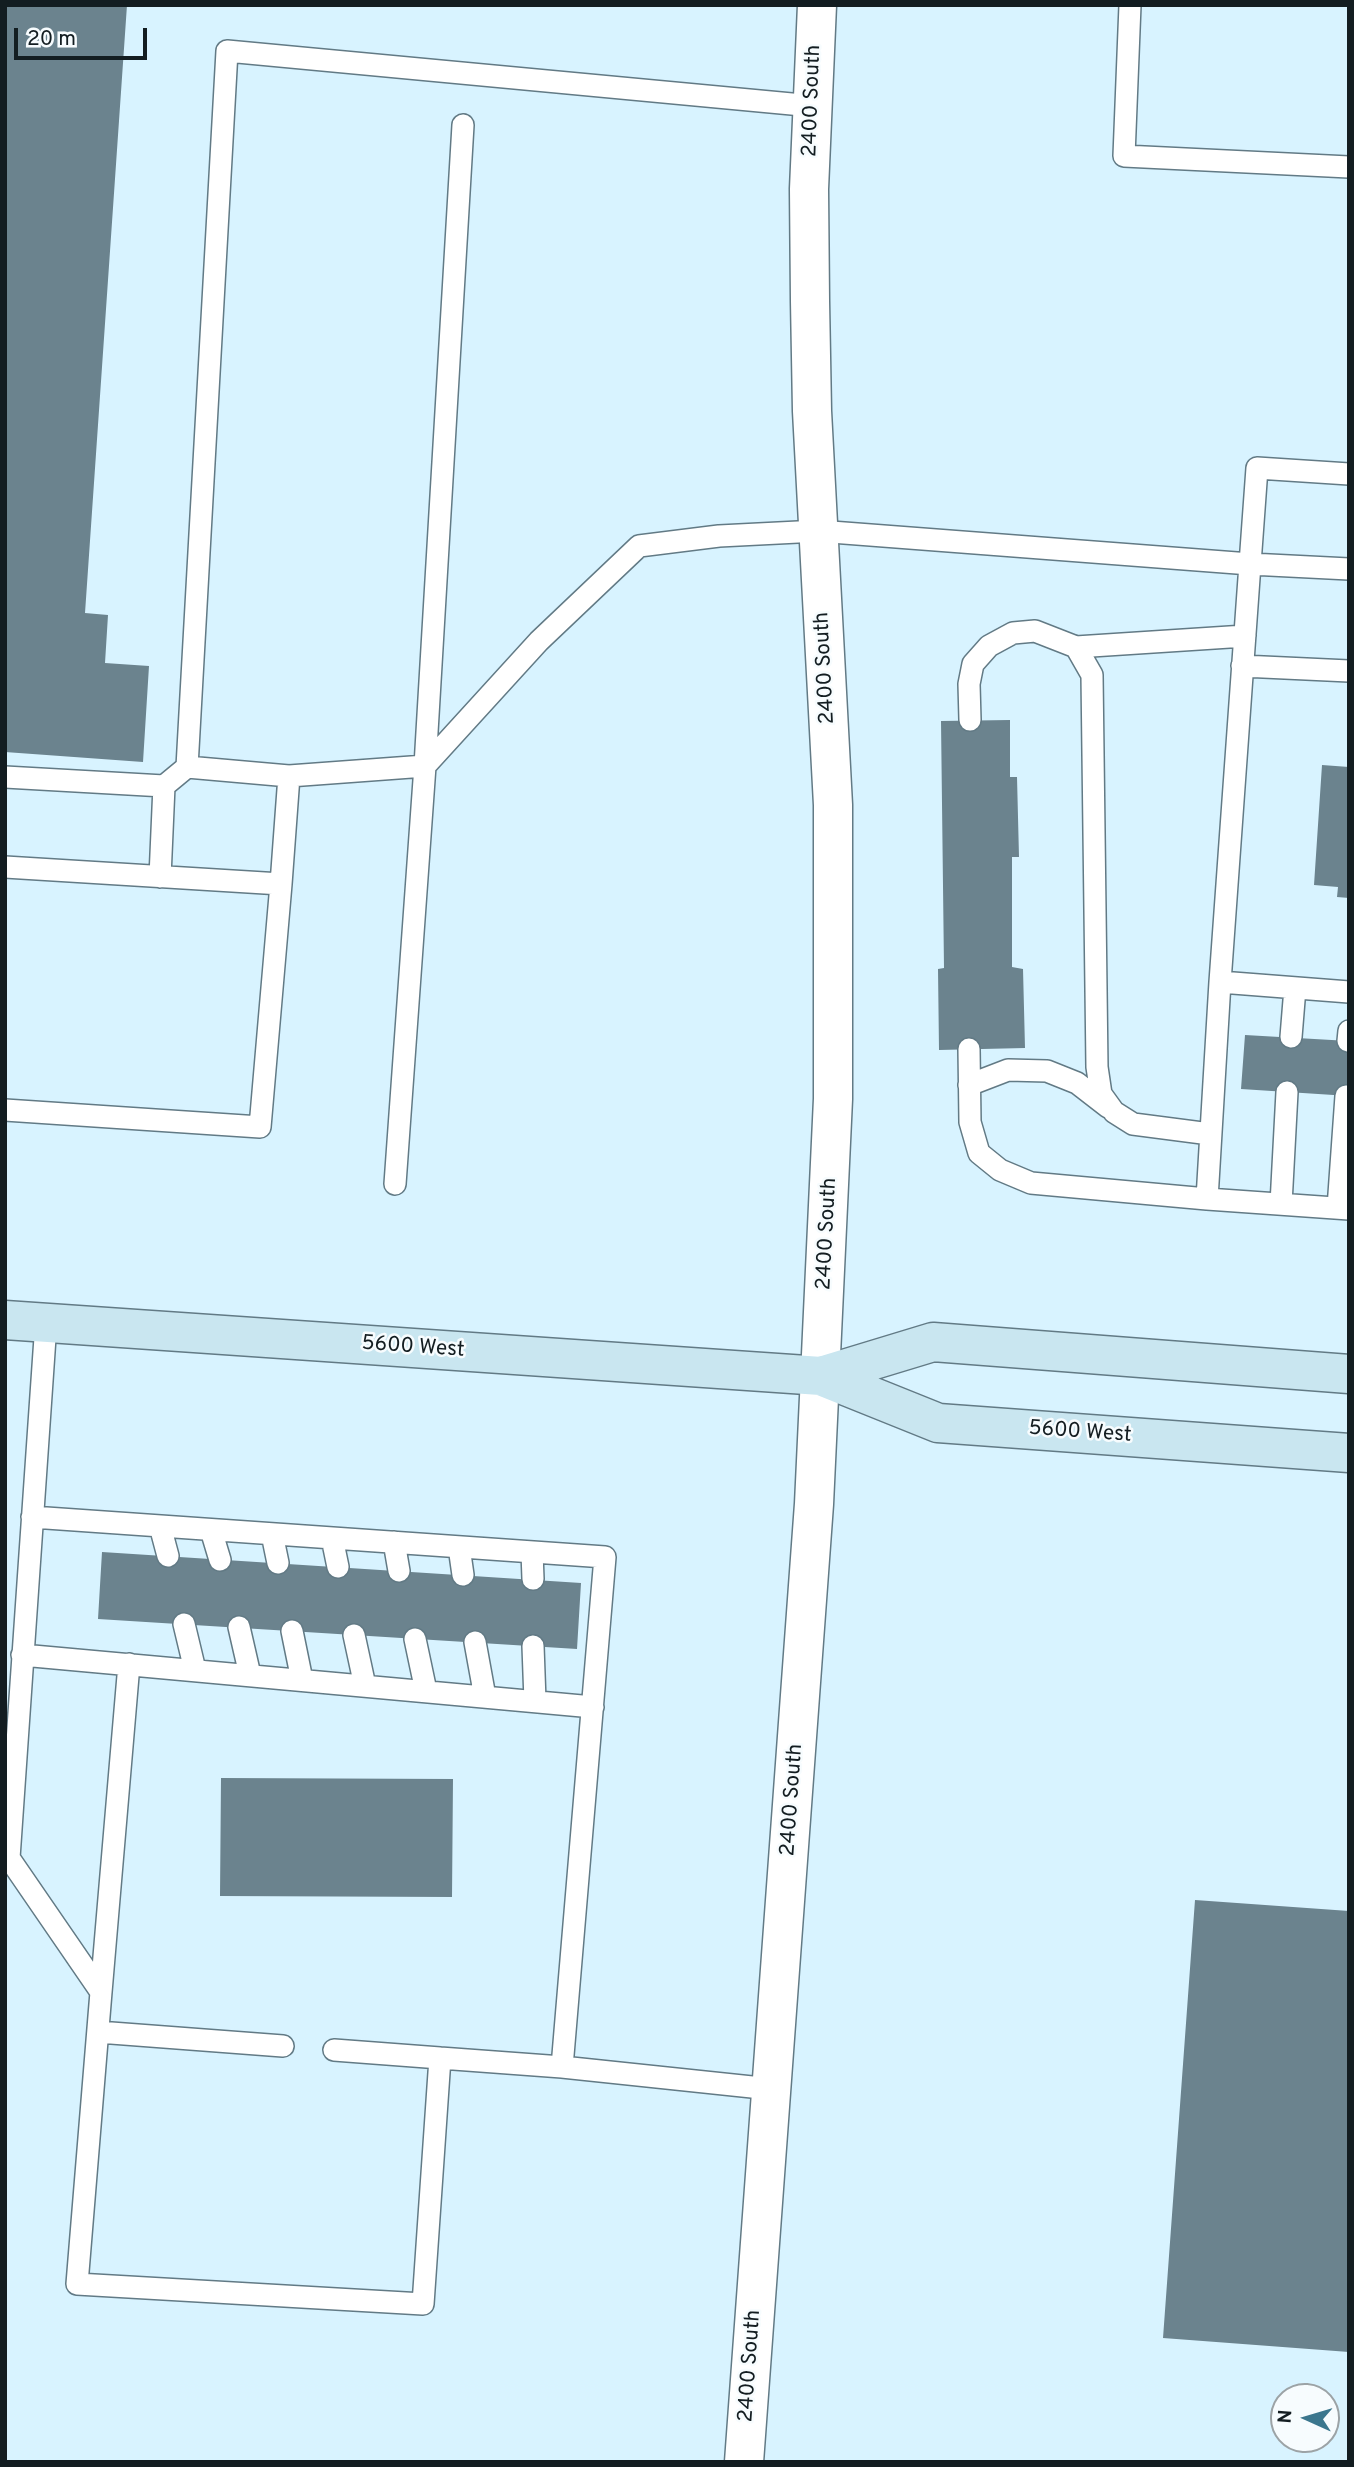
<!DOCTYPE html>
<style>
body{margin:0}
#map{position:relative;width:1354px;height:2467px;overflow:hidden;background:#d8f3ff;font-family:Overpass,sans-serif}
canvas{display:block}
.frame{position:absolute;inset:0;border:7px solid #131d21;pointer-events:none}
.north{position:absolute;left:1270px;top:2383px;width:70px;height:70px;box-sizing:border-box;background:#f7fcfe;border:2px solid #9ca3a6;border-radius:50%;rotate:274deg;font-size:19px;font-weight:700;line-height:28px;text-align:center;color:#131d21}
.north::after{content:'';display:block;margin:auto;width:24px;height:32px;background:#3b778e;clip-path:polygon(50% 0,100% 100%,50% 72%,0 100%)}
.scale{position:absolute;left:14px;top:28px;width:133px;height:32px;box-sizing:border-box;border:4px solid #131d21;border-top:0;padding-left:9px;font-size:21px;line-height:24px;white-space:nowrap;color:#131d21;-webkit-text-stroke:5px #f7fcfe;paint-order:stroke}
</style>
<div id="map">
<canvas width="1354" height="2467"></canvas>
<div class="frame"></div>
<div class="north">N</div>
<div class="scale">20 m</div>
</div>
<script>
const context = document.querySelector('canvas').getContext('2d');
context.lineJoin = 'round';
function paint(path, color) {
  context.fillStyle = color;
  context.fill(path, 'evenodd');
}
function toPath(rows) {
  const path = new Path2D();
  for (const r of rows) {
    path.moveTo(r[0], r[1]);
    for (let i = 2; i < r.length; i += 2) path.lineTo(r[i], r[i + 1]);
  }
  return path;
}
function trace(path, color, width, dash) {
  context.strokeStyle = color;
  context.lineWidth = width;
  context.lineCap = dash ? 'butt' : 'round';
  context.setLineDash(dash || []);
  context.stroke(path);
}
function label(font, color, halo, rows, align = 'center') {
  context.font = font + ' Overpass,sans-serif';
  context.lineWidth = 5;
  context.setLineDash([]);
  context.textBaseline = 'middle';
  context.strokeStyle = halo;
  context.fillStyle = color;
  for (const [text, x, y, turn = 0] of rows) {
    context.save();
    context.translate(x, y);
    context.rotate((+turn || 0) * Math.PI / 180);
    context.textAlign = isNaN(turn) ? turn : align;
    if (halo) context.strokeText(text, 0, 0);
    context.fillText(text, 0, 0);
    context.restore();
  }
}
paint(toPath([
 [5,5,127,5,85,613,108,615,105,663,149,666,143,762,5,752],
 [1010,720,1010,777,1017,777,1019,857,1012,857,1012,967,1023,969,1025,1048,939,1050,938,969,944,968,941,721],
 [1322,765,1349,767,1349,898,1337,897,1338,887,1314,885],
 [1245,1035,1349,1041,1349,1096,1241,1089],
 [102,1552,581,1583,577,1649,98,1619],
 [221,1778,453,1779,452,1897,220,1896],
 [1195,1900,1349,1911,1349,2352,1163,2338]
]), '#6b838e');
const service = toPath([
 [1130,5,1124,156,1349,167],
 [1349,474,1257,468,1250,564,1349,569],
 [1076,647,1245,636],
 [1242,666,1349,671],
 [970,720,969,684,973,664,989,646,1013,633,1035,631,1076,647,1092,675,1097,1067,1101,1094,1114,1112,1133,1124,1210,1134],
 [187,767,289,776,281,884],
 [289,776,425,766,539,641,639,546,719,536,818,531,1250,564,1220,982,1349,992],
 [5,777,164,786],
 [5,867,281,884,260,1127,5,1110],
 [160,877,164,786,187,767,227,51,813,106],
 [1220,982,1207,1199,1349,1209],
 [1291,1037,1295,988],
 [1348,1041,1349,1031],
 [969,1049,970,1122,979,1153,1000,1170,1031,1183,1207,1199],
 [969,1085,1008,1070,1047,1071,1077,1083,1108,1107],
 [395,1184,425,766,463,125],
 [1281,1204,1287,1092],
 [1338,1208,1346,1096],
 [46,1323,9,1858,101,1992,77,2284,423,2304,440,2058,562,2067,771,2089],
 [32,1517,605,1557,562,2067],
 [160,1526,168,1556],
 [211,1530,220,1560],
 [272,1534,278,1563],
 [332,1538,338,1567],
 [394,1542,399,1571],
 [459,1547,463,1575],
 [532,1552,533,1579],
 [184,1624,195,1670],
 [239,1627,250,1675],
 [292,1631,302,1680],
 [354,1635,365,1686],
 [415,1639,426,1691],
 [475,1642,485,1697],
 [533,1646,535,1701],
 [22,1655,593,1707],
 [101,1992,129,1664],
 [98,2032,283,2046],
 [334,2050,440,2058]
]);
const tertiary = toPath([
 [744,2462,814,1504,833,1099,833,805,812,411,810,301,809,189,817,5]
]);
const secondary = toPath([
 [5,1320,821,1376,938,1423,1349,1453],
 [821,1376,933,1342,1349,1374]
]);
trace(service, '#627a85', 24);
trace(tertiary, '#627a85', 41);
trace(secondary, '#627a85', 41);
trace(service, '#fff', 21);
trace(tertiary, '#fff', 38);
trace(secondary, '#c9e6f0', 38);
label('21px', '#131d21', '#f7fcfe', [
 ["2400 South",813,101,-88],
 ["2400 South",826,668,-93],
 ["2400 South",828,1234,-87],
 ["5600 West",413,1348,4],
 ["5600 West",1080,1433,4],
 ["2400 South",793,1800,-86],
 ["2400 South",751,2366,-86]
]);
</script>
